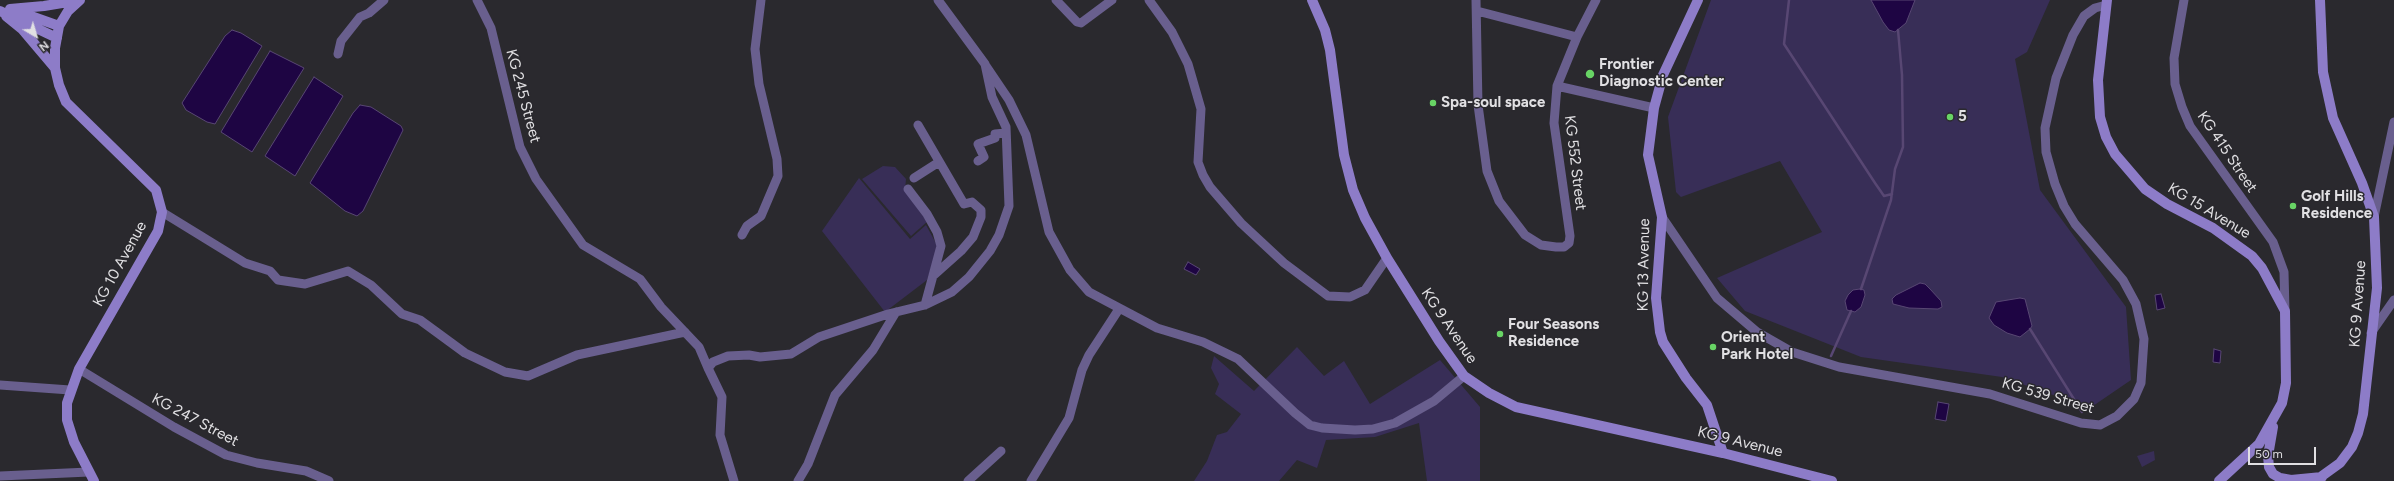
<!DOCTYPE html>
<style>
body{margin:0}
#map{position:relative;width:2394px;height:481px;overflow:hidden;background:#2a292e;font-family:Figtree,sans-serif}
canvas{display:block}
.north{position:absolute;left:16px;top:16px;width:40px;height:40px;-webkit-text-stroke:3px #2a292e;paint-order:stroke;rotate:142deg;font-size:11px;font-weight:700;line-height:16px;text-align:center;color:#e1e0e3}
.north::after{content:'';display:block;margin:auto;width:14px;height:18px;background:#e1e0e3;clip-path:polygon(50% 0,100% 100%,50% 72%,0 100%)}
.scale{position:absolute;left:2248px;top:447px;width:68px;height:18px;box-sizing:border-box;border:2px solid #e1e0e3;border-top:0;padding-left:5px;font-size:12px;line-height:14px;white-space:nowrap;color:#e1e0e3;-webkit-text-stroke:3px #2a292e;paint-order:stroke}
</style>
<div id="map">
<canvas width="2394" height="481"></canvas>
<div class="north">N</div>
<div class="scale">50 m</div>
</div>
<script>
const context = document.querySelector('canvas').getContext('2d');
context.lineJoin = 'round';
function paint(path, color) {
  context.fillStyle = color;
  context.fill(path, 'evenodd');
}
function toPath(rows) {
  const path = new Path2D();
  for (const r of rows) {
    path.moveTo(r[0], r[1]);
    for (let i = 2; i < r.length; i += 2) path.lineTo(r[i], r[i + 1]);
  }
  return path;
}
function trace(path, color, width, dash) {
  context.strokeStyle = color;
  context.lineWidth = width;
  context.lineCap = dash ? 'butt' : 'round';
  context.setLineDash(dash || []);
  context.stroke(path);
}
function label(font, color, halo, rows, align = 'center') {
  context.font = font + ' Figtree,sans-serif';
  context.lineWidth = 3;
  context.setLineDash([]);
  context.textBaseline = 'middle';
  context.strokeStyle = halo;
  context.fillStyle = color;
  for (const [text, x, y, turn = 0] of rows) {
    context.save();
    context.translate(x, y);
    context.rotate((+turn || 0) * Math.PI / 180);
    context.textAlign = isNaN(turn) ? turn : align;
    if (halo) context.strokeText(text, 0, 0);
    context.fillText(text, 0, 0);
    context.restore();
  }
}
paint(toPath([
 [1711,0,2050,0,2027,52,2015,59,2040,190,2126,307,2131,380,2090,408,2002,377,1861,357,1745,311,1717,278,1822,232,1780,161,1681,197,1676,192,1668,117],
 [883,166,895,167,906,179,905,190,928,221,911,236,862,179],
 [859,178,910,239,926,225,938,247,927,280,885,312,822,231],
 [1297,347,1324,376,1344,361,1370,404,1440,360,1480,407,1480,481,1427,481,1419,423,1375,437,1326,440,1317,468,1297,460,1279,481,1194,481,1207,461,1217,435,1227,432,1241,414,1215,394,1219,384,1211,368,1214,356,1254,391],
 [2154,451,2155,460,2142,467,2137,456]
]), '#382e57');
const water = toPath([
 [1871,0,1915,0,1906,23,1895,32,1889,30,1883,22,1871,0],
 [232,30,241,33,262,46,215,124,207,122,186,110,182,103,225,36,232,30],
 [270,51,304,68,252,152,221,132,270,51],
 [314,77,343,96,295,176,265,156,314,77],
 [360,105,371,107,401,126,403,130,363,211,357,216,345,211,310,183,353,113,360,105],
 [1188,262,1200,269,1196,275,1184,269,1188,262],
 [1920,283,1925,284,1930,289,1941,301,1942,307,1938,309,1909,308,1893,304,1892,299,1896,295,1920,283],
 [1860,289,1864,290,1865,295,1861,307,1855,312,1847,310,1845,301,1848,295,1853,290,1860,289],
 [2161,294,2165,308,2157,310,2155,295,2161,294],
 [2020,298,2025,299,2032,326,2030,329,2020,337,2007,333,1994,325,1989,318,1996,302,2020,298],
 [2214,349,2221,351,2220,363,2213,362,2214,349],
 [1938,402,1949,404,1946,421,1935,419,1938,402]
]);
paint(water, '#1e0543');
trace(water, '#584773', 1);
trace(toPath([
 [1789,0,1784,44,1875,183,1884,196,1892,194],
 [1861,289,1891,200,1895,169,1903,147,1902,75,1898,30],
 [2030,329,2082,412],
 [1831,356,1851,311]
]), '#584773', 2.5);
trace(toPath([
 [477,0,491,28,520,147,536,179,583,245,640,279,661,307,699,347,708,368],
 [1056,0,1077,22,1081,23,1112,0],
 [1149,0,1172,32,1188,64,1201,109,1198,162,1203,175,1210,187,1241,223,1284,263,1328,296,1350,297,1365,290,1387,258],
 [1476,0,1478,105,1487,171,1499,201,1525,235,1541,245,1556,247,1564,247,1569,243,1570,236,1554,123,1557,86,1577,37,1596,0],
 [2184,0,2174,58,2175,84,2182,107,2190,126,2273,242,2284,272,2285,311],
 [1477,11,1577,37],
 [338,54,341,41,360,17,369,13,384,0],
 [986,66,1009,100,1026,135,1049,232,1070,270,1089,292,1157,328,1203,342,1238,359,1295,413,1310,425,1322,428,1355,430,1373,429,1395,423,1434,401,1464,376],
 [1557,86,1654,108],
 [918,125,964,204,972,202,981,210,981,217,973,237,961,251,933,276],
 [978,161,984,157,978,144,995,138,995,134,1006,133],
 [914,178,939,162],
 [908,189,927,214,937,232,941,246,925,305],
 [162,212,245,263,270,271,278,280,305,284,348,271,371,285,402,314,420,320,465,353,505,372,528,376,577,355,685,332],
 [1662,217,1717,298,1757,332,1792,352,1839,367,1990,394,2081,423,2100,425,2117,416,2134,399,2141,383,2144,339,2136,304,2123,280,2075,224,2064,206,2055,184,2046,152,2045,128,2056,78,2073,35,2084,16,2095,8,2106,5],
 [2374,217,2394,122],
 [742,235,747,226,761,216,778,176,777,159,759,84,755,49,761,0],
 [2371,333,2394,300],
 [79,369,174,427,226,455,257,463,306,471,329,481],
 [0,385,70,390],
 [0,476,89,472],
 [734,481,720,435,722,397,708,368,713,362,728,356,749,355,760,357,791,354,819,337,888,314,925,305,952,292,969,277,990,251,999,235,1009,206,1006,127,992,97,985,64,938,0],
 [798,481,808,464,835,395,873,350,896,312],
 [968,481,1001,451],
 [1031,481,1069,418,1082,370,1089,355,1119,309]
]), '#695f8e', 9);
trace(toPath([
 [80,0,68,11,59,26,55,48,55,68,59,85,66,102,156,190,162,212,158,231,79,369,67,403,67,420,74,442,94,481],
 [1312,0,1325,30,1330,50,1344,155,1353,190,1365,218,1387,258,1439,341,1464,376,1489,393,1516,407,1723,453,1832,481],
 [1698,0,1663,75,1654,108,1648,155,1662,217,1656,298,1660,332,1663,342,1686,378,1707,405,1723,453],
 [2107,0,2098,80,2100,117,2106,137,2115,154,2145,189,2167,204,2213,228,2252,256,2262,268,2285,311,2286,383,2282,403,2259,444,2219,481],
 [10,9,44,6,80,0],
 [14,10,59,26],
 [0,11,57,38],
 [6,16,22,29,55,68],
 [2273,427,2268,456,2269,467,2273,474,2280,478,2291,480,2322,477],
 [2315,481,2340,463,2352,447,2358,433,2363,414,2377,288,2374,217,2362,183,2333,118,2323,72,2320,0]
]), '#8d7cc8', 10);
for (const [x, y, r, color] of [
 [1590,74,5,"#68d465"],
 [1433,103,4,"#68d465"],
 [1950,117,4,"#68d465"],
 [2293,206,4,"#68d465"],
 [1500,334,4,"#68d465"],
 [1713,347,4,"#68d465"]
]) {
  const dot = new Path2D();
  dot.arc(x, y, r, 0, 2 * Math.PI);
  context.fillStyle = color;
  context.fill(dot);
  trace(dot, '#2a292e', 1.5);
}
label('bold 15px', '#e1e0e3', '#2a292e', [
 ["Frontier",1599,65],
 ["Diagnostic Center",1599,82],
 ["Spa-soul space",1441,103],
 ["5",1958,117],
 ["Golf Hills",2301,197],
 ["Residence",2301,214],
 ["Four Seasons",1508,325],
 ["Residence",1508,342],
 ["Orient",1721,338],
 ["Park Hotel",1721,355]
], 'left');
label('15px', '#e1e0e3', '#2a292e', [
 ["KG 245 Street",523,96,75],
 ["KG 415 Street",2227,152,56],
 ["KG 552 Street",1575,163,83],
 ["KG 15 Avenue",2209,211,31],
 ["KG 10 Avenue",120,264,-61],
 ["KG 13 Avenue",1644,265,-89],
 ["KG 9 Avenue",2358,304,-86],
 ["KG 9 Avenue",1449,326,56],
 ["KG 539 Street",2048,396,16],
 ["KG 247 Street",195,420,28],
 ["KG 9 Avenue",1740,442,14]
]);
</script>
